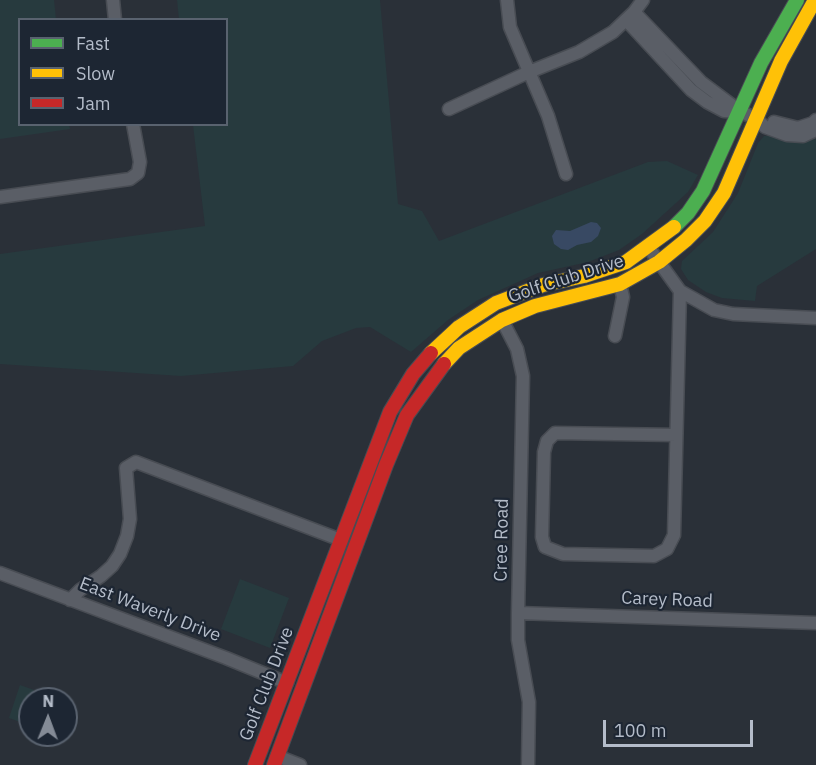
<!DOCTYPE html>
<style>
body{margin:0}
#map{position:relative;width:816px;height:765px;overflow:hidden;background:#2a3038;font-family:"IBM Plex Sans",sans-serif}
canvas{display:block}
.legend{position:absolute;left:18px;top:18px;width:210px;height:108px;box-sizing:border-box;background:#1d2633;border:2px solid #59626f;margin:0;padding:8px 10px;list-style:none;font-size:18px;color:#b4bcc9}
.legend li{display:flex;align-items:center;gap:12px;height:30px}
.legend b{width:30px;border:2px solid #59626f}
.north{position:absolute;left:18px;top:687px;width:60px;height:60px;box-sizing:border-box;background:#1d2633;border:2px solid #59626f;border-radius:50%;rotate:1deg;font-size:16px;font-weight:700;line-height:24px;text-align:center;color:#b4bcc9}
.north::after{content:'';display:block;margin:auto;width:21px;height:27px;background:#848b96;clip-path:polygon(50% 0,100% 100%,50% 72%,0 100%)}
.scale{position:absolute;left:603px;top:720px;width:150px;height:27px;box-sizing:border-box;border:3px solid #b4bcc9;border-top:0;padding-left:8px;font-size:18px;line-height:21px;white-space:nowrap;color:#b4bcc9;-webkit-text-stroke:4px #1d2633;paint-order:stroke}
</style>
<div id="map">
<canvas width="816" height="765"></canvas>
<ul class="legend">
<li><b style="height:8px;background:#4caf50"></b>Fast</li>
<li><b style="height:8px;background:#ffc107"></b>Slow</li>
<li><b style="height:8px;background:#c62828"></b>Jam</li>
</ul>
<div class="north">N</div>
<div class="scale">100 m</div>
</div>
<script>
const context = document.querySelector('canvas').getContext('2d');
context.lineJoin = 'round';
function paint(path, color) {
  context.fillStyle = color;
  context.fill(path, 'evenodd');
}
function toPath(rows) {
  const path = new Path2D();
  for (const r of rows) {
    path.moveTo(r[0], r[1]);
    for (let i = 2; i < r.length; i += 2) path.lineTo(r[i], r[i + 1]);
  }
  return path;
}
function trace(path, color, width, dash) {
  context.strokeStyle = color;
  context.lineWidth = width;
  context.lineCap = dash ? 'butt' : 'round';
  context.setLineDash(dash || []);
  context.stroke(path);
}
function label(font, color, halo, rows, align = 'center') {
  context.font = font + ' "IBM Plex Sans",sans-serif';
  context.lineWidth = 4.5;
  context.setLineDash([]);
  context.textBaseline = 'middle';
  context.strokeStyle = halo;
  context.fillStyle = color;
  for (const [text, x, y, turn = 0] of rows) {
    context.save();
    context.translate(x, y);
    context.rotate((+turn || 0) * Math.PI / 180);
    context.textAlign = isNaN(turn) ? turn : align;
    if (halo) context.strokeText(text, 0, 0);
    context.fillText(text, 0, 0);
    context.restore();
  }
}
paint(toPath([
 [0,0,54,0,56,19,20,20,20,124,69,125,70,129,0,139],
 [177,0,380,0,398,204,422,211,439,241,648,162,667,161,698,175,688,192,642,234,619,250,588,262,538,273,478,300,448,320,411,352,370,327,356,328,322,341,293,366,181,376,0,364,0,254,205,226,193,125,226,124,226,20,179,19],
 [764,136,773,136,798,142,816,139,816,249,757,286,755,301,722,298,706,292,688,280,681,269,682,261,713,232,738,193,758,143],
 [240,579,289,598,270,648,221,629],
 [20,685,34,690,23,723,9,718]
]), '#273a3e');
paint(toPath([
 [591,222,597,223,601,228,598,236,591,242,577,245,568,250,561,249,554,244,552,236,556,230,570,231]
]), '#384963');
const street = toPath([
 [113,0,115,20],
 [507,0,510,27,548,116,566,174],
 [634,12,701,82,741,112,755,118,765,127,787,135,803,136,816,130],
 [626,20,691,90,707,102,724,111,741,112],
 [449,109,529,72,579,52,613,32,634,12,643,0],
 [774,122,798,128,813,123,816,120],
 [0,197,130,179,138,173,140,162,133,124],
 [649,248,680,291,714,310,733,314,816,318],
 [502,320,517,349,523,376,518,613,518,640,529,702,528,765],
 [615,336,623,297,620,284],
 [676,435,555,433,547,441,544,452,542,537,545,547,563,554,654,556,667,549,674,535,680,291],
 [0,573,226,658,287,683],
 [70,600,80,590,101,576,112,566,120,554,127,536,130,519,126,468,136,462,341,540],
 [518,613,816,623],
 [277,756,300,765]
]);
const fast = toPath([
 [674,227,688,213,703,191,761,63,797,0]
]);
const slow = toPath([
 [431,353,459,327,496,303,543,285,584,276,626,262,674,227],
 [444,364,459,348,502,320,535,306,620,284,659,262,686,240,705,221,724,193,781,61,815,0]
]);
const jam = toPath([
 [255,765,390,412,413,374,431,353],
 [274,765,386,465,407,415,444,364]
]);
trace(street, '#484c53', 15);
trace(fast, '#484c53', 16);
trace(slow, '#484c53', 16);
trace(jam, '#484c53', 16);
trace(street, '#5a5e66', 12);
trace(fast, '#4caf50', 14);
trace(slow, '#ffc107', 14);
trace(jam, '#c62828', 14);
label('18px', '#b4bcc9', '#1d2633', [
 ["Golf Club Drive",566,279,-18],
 ["Cree Road",502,540,-89],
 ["Carey Road",667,600,2],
 ["East Waverly Drive",150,610,21],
 ["Golf Club Drive",267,684,-69]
]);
</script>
